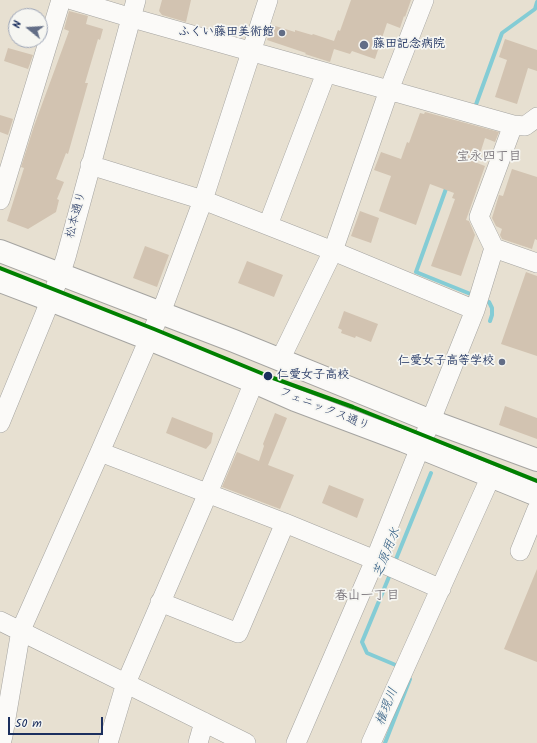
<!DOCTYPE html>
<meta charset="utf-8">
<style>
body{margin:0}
#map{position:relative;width:537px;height:743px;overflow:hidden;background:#e7e0d1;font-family:Kalam,sans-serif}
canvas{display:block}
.north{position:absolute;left:8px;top:8px;width:40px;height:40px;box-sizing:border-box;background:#f6f6f2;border:1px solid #9ea6b7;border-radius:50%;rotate:288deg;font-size:11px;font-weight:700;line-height:16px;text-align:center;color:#1b2f5e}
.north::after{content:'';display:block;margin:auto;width:14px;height:18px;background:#626d86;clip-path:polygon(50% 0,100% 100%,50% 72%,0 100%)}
.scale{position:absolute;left:8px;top:717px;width:95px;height:18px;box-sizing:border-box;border:2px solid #1b2f5e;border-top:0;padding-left:5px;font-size:12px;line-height:14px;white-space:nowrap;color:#1b2f5e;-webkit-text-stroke:3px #f6f6f2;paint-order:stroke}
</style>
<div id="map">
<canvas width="537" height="743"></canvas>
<div class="north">N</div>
<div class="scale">50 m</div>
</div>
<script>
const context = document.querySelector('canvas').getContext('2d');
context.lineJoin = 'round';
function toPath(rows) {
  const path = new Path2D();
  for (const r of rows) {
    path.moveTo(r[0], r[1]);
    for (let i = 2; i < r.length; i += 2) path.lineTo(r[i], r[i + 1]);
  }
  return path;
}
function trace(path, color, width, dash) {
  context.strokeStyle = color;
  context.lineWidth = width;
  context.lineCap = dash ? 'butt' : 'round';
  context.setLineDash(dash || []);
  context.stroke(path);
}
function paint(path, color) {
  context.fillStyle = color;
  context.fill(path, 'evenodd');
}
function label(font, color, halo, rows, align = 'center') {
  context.font = font + ' Kalam,"Klee One",sans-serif';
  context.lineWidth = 3.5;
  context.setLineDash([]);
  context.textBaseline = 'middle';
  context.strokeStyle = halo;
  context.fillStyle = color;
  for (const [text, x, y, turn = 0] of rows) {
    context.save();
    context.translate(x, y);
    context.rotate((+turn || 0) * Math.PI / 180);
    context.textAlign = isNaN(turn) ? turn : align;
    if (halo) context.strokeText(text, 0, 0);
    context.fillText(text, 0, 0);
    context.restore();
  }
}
trace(toPath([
 [474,110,502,33,535,9,537,2],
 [447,186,416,272,473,295],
 [489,302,492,308,492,315,490,321],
 [394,564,431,473],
 [391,572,362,642,367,653,398,666],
 [385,743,410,679]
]), '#84ccd5', 4);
paint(toPath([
 [162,0,191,0,186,22,162,15,159,11],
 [351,0,411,0,405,17,404,16,400,28,387,23,375,59,352,51,350,54,334,49,330,62,305,54,306,53,267,40,272,25,295,32,295,30,312,35,313,34,334,41,338,30,340,31],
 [69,11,88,16,86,24,103,29,100,40,98,39,85,83,88,83,68,154,66,153,56,179,64,182,57,199,59,200,56,212,28,229,7,221,24,168,21,167,34,126,69,31,64,29],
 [505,39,537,50,537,71,528,68,517,104,495,97,507,60,499,57],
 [8,48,33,55,28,69,4,61],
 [425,112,499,132,495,142,485,138,477,163,485,166,466,220,469,221,475,235,461,276,431,266,455,199,452,198,454,193,430,184,416,225,379,211,391,176,374,170,381,152,401,159,407,142,409,143,420,113,424,114],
 [0,115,13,119,8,135,0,132],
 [512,169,537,177,537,240,535,239,532,249,502,239,500,235,502,229,496,226,492,218,499,195,503,196],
 [360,211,379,218,371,243,351,236],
 [145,246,169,255,157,287,133,278],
 [247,261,283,275,274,297,238,283],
 [526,272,537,276,537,356,501,344],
 [344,311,378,324,371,342,356,336,355,338,341,333,342,330,338,328],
 [505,406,537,418,537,439,499,425],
 [275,413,287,418,268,465,294,475,280,509,222,487,237,452,259,461,264,446,263,444],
 [172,417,213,433,211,443,206,449,166,433],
 [329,485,364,499,357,518,322,503],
 [537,569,537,662,504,649]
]), '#d2c3b1');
const minor = toPath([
 [72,0,132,18,513,125,525,126,536,118,537,117],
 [90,165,203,200,333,251,475,310],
 [0,200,61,0],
 [268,225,326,73],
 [494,248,537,263],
 [280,360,333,251,389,90,424,0],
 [0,423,44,316,60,275,66,257,136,0],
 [100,452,285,523,375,560,441,589],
 [520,551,537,509],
 [160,602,238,633,285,523],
 [0,621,246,743],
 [1,743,3,736,21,630,100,452,165,302,203,200,268,0],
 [108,743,126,683,208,493,254,382],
 [198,743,204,722],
 [296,743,375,560,475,310,494,248,479,217,513,125],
 [371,743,491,476]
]);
const major = toPath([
 [0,251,161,313,234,341,431,421,537,460],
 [0,281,50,300,149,339,254,382,295,400,404,441,537,495]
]);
trace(minor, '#a5a4a1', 20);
trace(major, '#a5a4a1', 24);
trace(minor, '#fbfaf8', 19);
trace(major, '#fbfaf8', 22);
trace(toPath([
 [0,268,154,329,273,378,353,407,537,481]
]), '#008000', 4);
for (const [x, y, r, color] of [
 [282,33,4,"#626d86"],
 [364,45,5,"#626d86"],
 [502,362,4,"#626d86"],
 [268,376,5,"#1b2f5e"]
]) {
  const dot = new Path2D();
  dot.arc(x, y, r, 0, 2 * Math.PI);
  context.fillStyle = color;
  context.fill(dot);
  trace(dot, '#f6f6f2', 1.5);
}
label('bold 12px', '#1b2f5e', '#f6f6f2', [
 ["ふくい藤田美術館",274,33],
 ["藤田記念病院",373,45,"left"],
 ["仁愛女子高等学校",494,362]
], 'right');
label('12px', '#1b2f5e', '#f6f6f2', [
 ["松本通り",77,215,-75],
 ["フェニックス通り",324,410,22]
]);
label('bold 12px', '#1b2f5e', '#f6f6f2', [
 ["仁愛女子高校",277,376]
], 'left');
label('13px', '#625c64', '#f6f6f2', [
 ["宝永四丁目",489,158],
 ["春山一丁目",367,597]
]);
label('italic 13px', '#2e5b82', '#f6f6f2', [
 ["芝原用水",388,553,-68],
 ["権現川",388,707,-68]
]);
</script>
